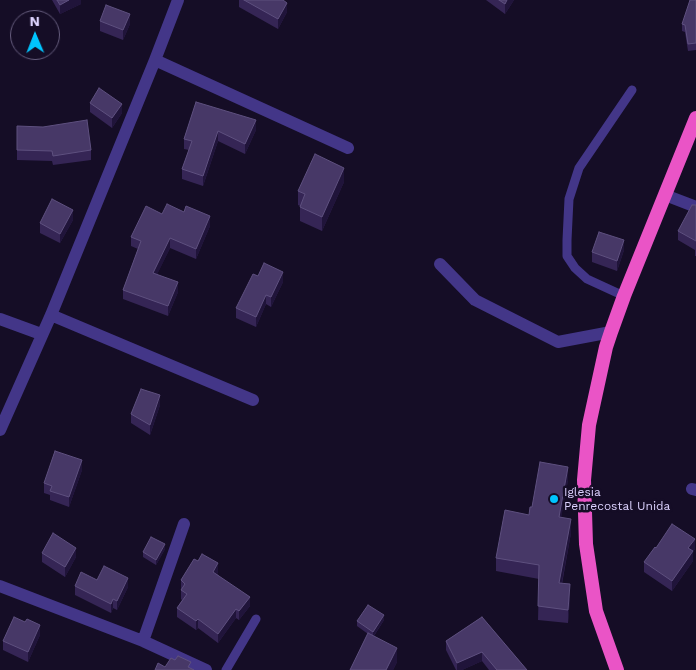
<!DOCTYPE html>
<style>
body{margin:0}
#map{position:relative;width:696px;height:670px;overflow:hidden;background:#150d26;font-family:"Work Sans",sans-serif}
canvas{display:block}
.north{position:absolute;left:10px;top:10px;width:50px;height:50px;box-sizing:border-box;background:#150d26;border:1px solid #655c7d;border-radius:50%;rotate:359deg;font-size:14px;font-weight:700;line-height:20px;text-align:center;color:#ddd3ff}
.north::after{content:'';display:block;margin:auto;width:18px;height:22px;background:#00c4fe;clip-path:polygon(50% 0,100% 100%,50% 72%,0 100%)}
</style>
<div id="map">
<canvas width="696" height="670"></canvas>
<div class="north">N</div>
</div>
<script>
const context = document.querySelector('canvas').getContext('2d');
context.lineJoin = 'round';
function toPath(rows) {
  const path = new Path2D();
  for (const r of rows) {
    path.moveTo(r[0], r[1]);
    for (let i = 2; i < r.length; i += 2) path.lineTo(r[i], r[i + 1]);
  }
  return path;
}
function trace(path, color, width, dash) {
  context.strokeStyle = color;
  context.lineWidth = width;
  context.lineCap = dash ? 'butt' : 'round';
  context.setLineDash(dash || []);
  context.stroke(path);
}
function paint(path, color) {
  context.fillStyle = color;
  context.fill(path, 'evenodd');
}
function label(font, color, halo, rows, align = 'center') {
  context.font = font + ' "Work Sans",sans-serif';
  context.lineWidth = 5;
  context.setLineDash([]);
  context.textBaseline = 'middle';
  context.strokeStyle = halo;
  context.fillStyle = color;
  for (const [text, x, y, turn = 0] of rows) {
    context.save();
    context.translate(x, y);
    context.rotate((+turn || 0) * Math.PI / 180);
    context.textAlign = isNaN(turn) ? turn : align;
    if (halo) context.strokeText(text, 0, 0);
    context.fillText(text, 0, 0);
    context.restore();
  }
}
trace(toPath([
 [624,296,587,279,575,268,567,256,567,240,569,199,579,168,632,90],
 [226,670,256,619]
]), '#433688', 9);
trace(toPath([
 [155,60,348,148],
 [665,195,696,207],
 [440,264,475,300,558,342,611,332],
 [51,315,253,400],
 [0,319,41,334],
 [0,430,51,315,155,60,178,0],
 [692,489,696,490],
 [0,586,143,641,206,670],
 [143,641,184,524]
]), '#433688', 12);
trace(toPath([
 [617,670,596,611,586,544,584,480,589,425,606,347,611,332,624,296,696,118]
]), '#ea54c6', 14);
paint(toPath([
 [52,0,81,0,81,4,60,14],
 [239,0,283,0,287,12,278,29,239,7],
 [486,0,514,0,505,14],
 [696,0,696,50,688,51,685,32,682,31,682,24],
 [100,21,130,24,123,40,100,31],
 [196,102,256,130,245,154,218,141,203,186,182,179,182,169,189,150,184,149,184,139],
 [90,103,122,113,112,128,90,112],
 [17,126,91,150,91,160,53,165,52,161,17,160],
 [344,182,322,231,300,221,300,206,298,205,298,191],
 [696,205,696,256,695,256,695,250,678,240,678,231],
 [162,214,210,226,196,259,170,248,157,274,178,292,168,316,123,299,123,290,138,249,131,246,131,237],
 [73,220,60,243,40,233,40,223],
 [624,250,617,271,592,262,592,252],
 [258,276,283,282,271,307,266,304,256,327,236,318,236,308],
 [160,405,150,435,131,423,131,414],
 [82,470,69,507,50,500,50,495,44,493,44,483],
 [568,480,561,517,571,533,562,584,570,598,568,623,538,620,539,579,496,571,496,558,529,515,532,507],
 [656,548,695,549,693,551,693,561,672,591,644,572,644,562],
 [165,549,156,565,143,557,143,552],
 [42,553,76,557,65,577,42,562],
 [198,561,218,572,217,574,250,606,239,620,236,618,218,643,198,628,196,630,177,617,177,608,182,600,181,599,181,580],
 [97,580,128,587,117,610,113,608,111,613,75,595,75,586],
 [482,617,527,670,489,670,482,661,462,670,456,670,446,650,446,641],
 [384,620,374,636,397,662,393,670,350,670,368,634,357,626,357,621],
 [40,635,28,662,3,650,3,641]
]), '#352555');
paint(toPath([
 [69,0,81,0,81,4,60,14,60,5],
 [507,0,514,0,505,14,505,4],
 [287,3,287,12,278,29,278,19],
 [130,14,130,24,123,40,123,30],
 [122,104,122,113,112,128,112,118],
 [256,120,256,130,245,154,245,144],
 [218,131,218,141,203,186,203,176],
 [344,168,344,182,322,231,322,217],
 [73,210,73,220,60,243,60,234],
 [210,216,210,226,196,259,196,249],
 [170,238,170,248,153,283,153,273],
 [624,240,624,250,617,271,617,261],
 [283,272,283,282,271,307,271,297],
 [178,282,178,292,168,316,168,306],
 [266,295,266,304,256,327,256,317],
 [160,395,160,405,150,435,150,425],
 [82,460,82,470,69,507,69,497],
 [568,467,568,480,559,530,559,517],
 [571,519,571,533,559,597,559,583],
 [695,539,695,549,693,551,693,561,672,591,672,581,688,548],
 [165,544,165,549,156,565,156,560],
 [76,548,76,557,65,577,65,567],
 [218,563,218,572,213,581,213,572],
 [128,578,128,587,117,610,117,601],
 [570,584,570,598,568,623,568,610],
 [250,597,250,606,239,620,239,611],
 [113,599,113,608,111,613,111,604],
 [236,609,236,618,218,643,218,634],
 [384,615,384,620,373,637,373,632],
 [198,619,198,628,196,630,196,621],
 [40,625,40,635,28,662,28,652],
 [397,648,397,662,393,670,386,670],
 [482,652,482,661,462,670,457,670,457,663]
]), '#20143a');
const building = toPath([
 [57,0,69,0,60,5,57,0],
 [244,0,283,0,287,3,278,19,244,0],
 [499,0,507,0,505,4,499,0],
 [690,0,696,0,696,43,688,44,685,25,682,24,690,0],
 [106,5,130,14,123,30,100,21,106,5],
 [99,88,122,104,112,118,90,103,99,88],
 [196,102,256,120,245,144,218,131,203,176,182,169,192,141,184,139,196,102],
 [87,120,91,150,53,156,52,151,17,150,17,126,43,127,87,120],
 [315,154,344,168,322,217,300,207,305,194,298,191,315,154],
 [52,199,73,210,60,234,40,223,52,199],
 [167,204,184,212,186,206,210,216,196,249,170,238,153,273,178,282,168,306,123,290,141,241,131,237,146,206,162,214,167,204],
 [692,205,696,205,696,241,678,231,692,205],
 [599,232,624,240,617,261,592,252,599,232],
 [264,263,283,272,271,297,266,295,256,317,236,308,253,274,258,276,264,263],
 [141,389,160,395,150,425,131,414,141,389],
 [55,451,82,460,69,497,50,491,52,486,44,483,55,451],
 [540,462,568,467,559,517,571,519,559,583,570,584,568,610,538,606,539,565,496,558,505,510,529,515,530,507,532,507,540,462],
 [672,524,695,539,688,548,693,551,672,581,644,562,655,547,656,548,672,524],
 [53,533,76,548,65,567,42,553,53,533],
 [151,537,165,544,156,560,143,552,151,537],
 [202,554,218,563,213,572,250,597,239,611,236,609,218,634,198,619,196,621,177,608,187,594,181,590,185,584,181,580,194,559,198,561,202,554],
 [104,566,128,578,117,601,113,599,111,604,75,586,81,572,97,580,104,566],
 [368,605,384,615,373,632,357,621,368,605],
 [14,617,25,622,27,619,40,625,28,652,3,641,14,617],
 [482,617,527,670,497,670,482,652,457,663,446,641,482,617],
 [368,633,397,648,386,670,350,670,368,633],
 [178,656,191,662,188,667,194,670,155,670,158,663,165,667,171,658,175,660,178,656]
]);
paint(building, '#473867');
trace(building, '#5e507f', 1);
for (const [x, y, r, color] of [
 [554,499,5,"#00c4fe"]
]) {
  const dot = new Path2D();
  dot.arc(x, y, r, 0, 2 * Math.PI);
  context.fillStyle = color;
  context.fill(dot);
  trace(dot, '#150d26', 2);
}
label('12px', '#ddd3ff', '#150d26', [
 ["Iglesia",564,492],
 ["Penrecostal Unida",564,506]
], 'left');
</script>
